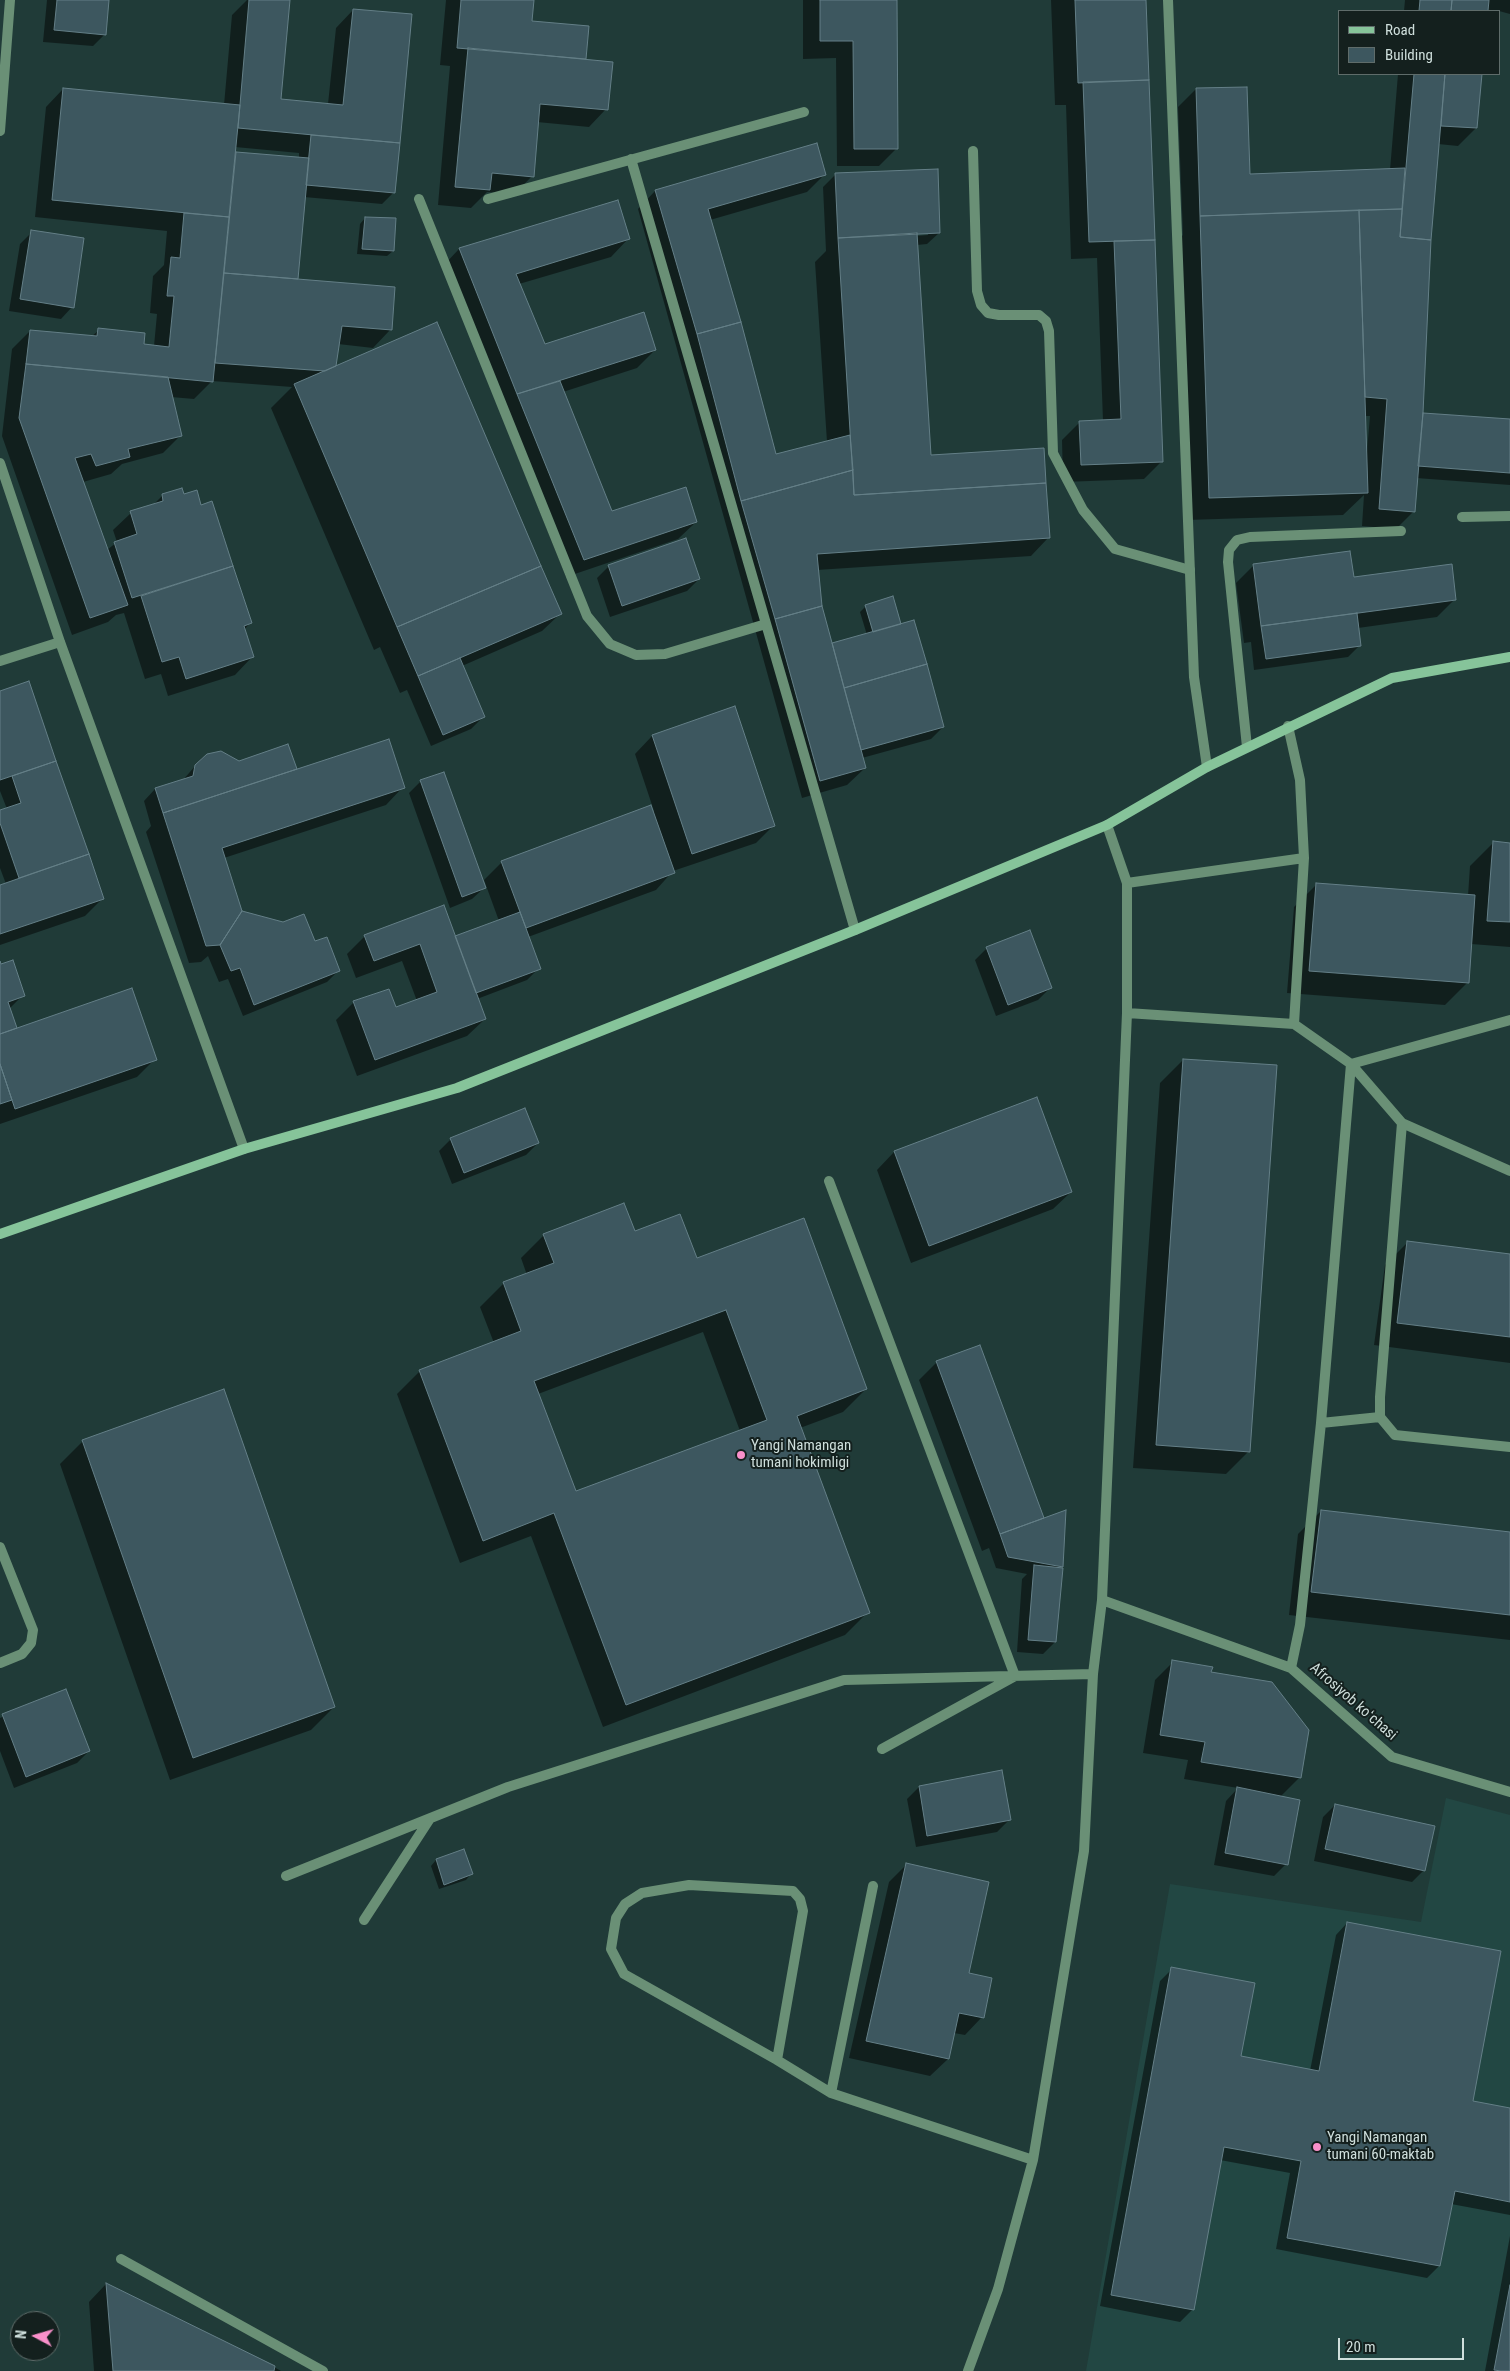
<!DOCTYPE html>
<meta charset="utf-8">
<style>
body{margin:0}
#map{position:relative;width:1510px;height:2371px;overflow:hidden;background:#203b38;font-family:"Roboto Condensed",sans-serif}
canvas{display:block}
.legend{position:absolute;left:1338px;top:10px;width:162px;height:65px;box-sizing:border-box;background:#14201e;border:1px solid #5f6c6a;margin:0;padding:6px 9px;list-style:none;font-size:15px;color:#cfdfdc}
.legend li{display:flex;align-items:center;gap:10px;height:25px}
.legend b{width:25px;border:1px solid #5f6c6a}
.north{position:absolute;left:10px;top:2311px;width:50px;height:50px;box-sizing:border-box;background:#14201e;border:1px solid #5f6c6a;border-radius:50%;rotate:276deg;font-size:14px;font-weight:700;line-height:20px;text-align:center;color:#cfdfdc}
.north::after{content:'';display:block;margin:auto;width:18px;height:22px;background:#f990ca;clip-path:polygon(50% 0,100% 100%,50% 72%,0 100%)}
.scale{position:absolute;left:1338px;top:2338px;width:126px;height:22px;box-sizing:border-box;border:2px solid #cfdfdc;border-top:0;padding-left:6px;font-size:15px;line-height:18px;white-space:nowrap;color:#cfdfdc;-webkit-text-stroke:4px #14201e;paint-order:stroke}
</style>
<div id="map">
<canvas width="1510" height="2371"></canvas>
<ul class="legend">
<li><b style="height:6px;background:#86c49a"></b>Road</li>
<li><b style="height:14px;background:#3d575f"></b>Building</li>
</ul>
<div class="north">N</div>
<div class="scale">20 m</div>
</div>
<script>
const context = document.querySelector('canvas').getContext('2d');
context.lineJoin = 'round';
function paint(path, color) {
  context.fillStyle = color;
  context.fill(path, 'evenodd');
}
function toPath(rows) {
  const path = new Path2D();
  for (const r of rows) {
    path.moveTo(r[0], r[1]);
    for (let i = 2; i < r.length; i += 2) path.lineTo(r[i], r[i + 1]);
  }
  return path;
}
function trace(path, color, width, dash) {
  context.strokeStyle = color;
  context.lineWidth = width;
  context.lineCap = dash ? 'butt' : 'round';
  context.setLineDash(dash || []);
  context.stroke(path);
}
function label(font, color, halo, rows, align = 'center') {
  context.font = font + ' "Roboto Condensed",sans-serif';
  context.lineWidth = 4;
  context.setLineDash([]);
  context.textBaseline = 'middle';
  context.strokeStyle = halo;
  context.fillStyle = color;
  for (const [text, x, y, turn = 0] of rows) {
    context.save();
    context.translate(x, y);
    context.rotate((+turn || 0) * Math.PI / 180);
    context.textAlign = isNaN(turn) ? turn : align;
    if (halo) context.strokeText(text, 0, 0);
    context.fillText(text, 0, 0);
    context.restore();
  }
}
paint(toPath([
 [1446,1798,1510,1815,1510,2371,1086,2371,1170,1884,1421,1922]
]), '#224743');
paint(toPath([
 [47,0,108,0,105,34,93,46,43,42],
 [247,0,277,0,280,100,328,104,336,28,353,10,411,16,394,192,382,204,304,197,297,280,394,288,390,330,373,348,338,344,334,368,560,614,542,631,462,666,483,717,471,729,431,746,407,690,400,693,380,647,374,650,271,408,292,387,212,381,194,399,171,397,181,435,163,453,122,464,111,474,83,482,107,550,117,542,113,530,131,513,153,505,162,496,183,495,201,507,212,503,250,623,244,630,252,657,235,675,168,696,161,674,145,679,124,613,116,615,108,622,72,635,2,436,12,349,30,331,91,337,99,330,142,345,154,346,157,314,150,313,153,276,164,265,167,231,35,217,46,107,63,89,224,105,232,15],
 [235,147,299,153,299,159,234,153],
 [446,0,532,0,530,22,588,27,585,60,606,109,589,127,537,122,532,176,515,194,487,192,471,208,438,205,450,66,440,65],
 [803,0,895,0,897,148,879,166,837,166,836,58,803,59],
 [1051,0,1145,0,1162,461,1144,479,1063,482,1062,440,1079,423,1103,421,1097,258,1071,259,1066,105,1055,105],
 [1405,0,1510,0,1510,14,1499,11,1404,11],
 [1398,74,1481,74,1476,128,1458,146,1438,144,1430,240,1421,416,1510,421,1510,485,1416,478,1414,511,1396,529,1362,526,1364,495,1343,515,1187,520,1178,240,1183,235,1178,107,1196,89,1249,176,1390,170],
 [1364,416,1370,416,1367,451,1365,451],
 [825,174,807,192,710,220,775,456,827,442,815,262,826,251,823,187,835,175,939,233,927,244,917,245,930,456,1048,538,1031,556,817,570,820,606,831,645,867,635,860,612,866,606,900,625,943,727,931,739,862,758,865,768,847,785,802,798,638,209,655,191],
 [928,232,928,235,916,236,916,233],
 [617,201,628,239,611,257,519,284,544,345,655,350,637,368,563,392,611,512,696,522,678,539,566,577,442,267,459,249],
 [365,218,393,251,387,256,357,254,360,224],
 [32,232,72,307,61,319,9,311,20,244],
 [1254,565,1353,579,1455,599,1437,617,1358,628,1360,645,1348,657,1254,670,1251,642,1244,643,1236,583],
 [609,566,699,579,687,591,610,617,597,578],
 [0,692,55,761,102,899,85,916,0,945,0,886,6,884,0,868,0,811,7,809,0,791],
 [652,736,774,825,756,843,673,871,656,890,528,937,539,968,527,980,477,999,485,1019,467,1036,357,1076,336,1020,354,1002,396,1009,417,1001,402,961,356,978,347,954,365,936,455,938,499,921,484,880,502,862,654,811,635,754],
 [287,746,296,771,403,787,386,805,224,858,241,912,315,943,339,970,327,982,243,1016,228,979,219,982,208,956,201,962,189,963,146,832,151,826,144,801,155,789,183,780,202,758,214,752,229,755,239,762],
 [421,781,484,888,472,899,450,908,409,793],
 [1493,843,1510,844,1510,947,1471,944,1468,982,1445,1005,1287,993,1294,907,1317,884,1468,896,1470,866],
 [987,948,1050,988,1038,1000,996,1016,975,960],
 [0,965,23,995,9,1009,16,1029,155,1059,137,1077,0,1124],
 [1183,1060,1249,1451,1226,1474,1133,1468,1160,1083],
 [451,1139,538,1143,526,1155,452,1184,439,1151],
 [894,1152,1071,1192,1053,1209,911,1263,877,1170],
 [634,1233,696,1259,866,1389,843,1412,800,1428,868,1612,845,1635,603,1727,531,1536,460,1563,397,1394,420,1371,494,1343,480,1307,503,1284,527,1275,521,1258,544,1235],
 [703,1332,740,1431,575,1493,538,1394],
 [1408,1242,1510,1255,1510,1363,1374,1345,1385,1265],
 [937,1362,1061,1566,1059,1569,1055,1642,1043,1654,1017,1652,1022,1579,1027,1574,996,1568,989,1548,982,1551,919,1380],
 [83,1441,334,1707,311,1730,170,1780,60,1464],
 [1321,1511,1510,1533,1510,1640,1289,1615,1298,1534],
 [1173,1662,1210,1673,1300,1777,1280,1797,1286,1864,1274,1876,1214,1865,1226,1801,1238,1788,1184,1779,1188,1760,1143,1753,1155,1680],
 [65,1691,89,1751,77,1763,14,1788,0,1751,0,1718],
 [919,1787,1009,1820,997,1832,916,1847,907,1799],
 [1335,1805,1424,1870,1412,1882,1314,1861,1323,1817],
 [463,1851,471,1874,466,1880,439,1889,431,1866,436,1860],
 [907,1864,967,1974,982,2017,965,2035,954,2033,948,2059,930,2076,849,2058,889,1882],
 [1347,1923,1471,2102,1510,2109,1510,2215,1451,2204,1439,2266,1427,2278,1276,2249,1290,2173,1220,2160,1192,2310,1180,2322,1100,2306,1160,1981,1172,1969,1239,2057,1310,2071,1336,1935],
 [1510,2236,1510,2371,1485,2371],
 [106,2284,274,2367,281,2371,94,2371,89,2302]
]), '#0007');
const building = toPath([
 [57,0,109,0,106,35,54,30,57,0],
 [249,0,290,0,281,99,343,105,353,9,412,14,400,143,238,128,249,0],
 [461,0,534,0,532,21,589,26,586,59,457,48,461,0],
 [820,0,897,0,898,149,854,149,853,41,820,41,820,0],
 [1075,0,1146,0,1149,80,1078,83,1075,0],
 [1420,0,1452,0,1451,11,1419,11,1420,0],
 [1452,0,1489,0,1488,11,1451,11,1452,0],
 [468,48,613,62,608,110,540,104,534,177,492,173,490,190,455,187,468,48],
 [1414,74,1445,74,1431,240,1400,237,1414,74],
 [1445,74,1482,74,1477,128,1441,126,1445,74],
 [1149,80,1155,240,1089,242,1083,82,1149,80],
 [1247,87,1250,174,1405,168,1402,209,1200,216,1196,88,1247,87],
 [63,88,240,105,229,217,52,200,63,88],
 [311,135,400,143,395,193,306,185,311,135],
 [817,143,826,175,708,209,741,322,697,334,655,190,817,143],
 [236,152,309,158,298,279,224,273,236,152],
 [938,169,940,233,838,238,835,173,938,169],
 [618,200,630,239,516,274,545,344,644,312,656,350,517,394,459,248,618,200],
 [1402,209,1400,237,1431,240,1423,413,1415,512,1379,509,1387,399,1365,397,1359,210,1402,209],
 [1359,210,1368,493,1209,498,1200,216,1359,210],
 [184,213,229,217,213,382,26,364,30,330,97,336,98,328,145,333,144,344,169,347,174,296,167,296,171,257,180,258,184,213],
 [365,217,396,218,394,251,362,249,365,217],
 [31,230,84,238,74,308,20,299,31,230],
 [917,233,931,455,1044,448,1046,483,854,495,838,238,917,233],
 [1155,240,1163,462,1081,465,1079,421,1121,419,1114,241,1155,240],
 [224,273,395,287,392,330,342,326,336,366,325,371,215,363,224,273],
 [437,322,541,566,397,627,294,384,437,322],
 [741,322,776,454,850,435,853,470,741,501,697,334,741,322],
 [26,364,168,377,182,436,128,449,130,457,96,466,91,454,75,458,128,605,90,618,19,418,26,364],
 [560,381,612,511,686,487,697,522,584,560,517,394,560,381],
 [1423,413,1510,419,1510,473,1418,466,1423,413],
 [853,470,854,495,1046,483,1050,538,817,554,822,606,775,619,741,501,853,470],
 [182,488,184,494,197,490,201,505,212,501,233,566,132,598,114,542,137,534,130,511,163,501,162,494,182,488],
 [686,538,700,579,622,606,608,565,686,538],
 [1350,551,1354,577,1452,564,1456,600,1261,626,1253,564,1350,551],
 [233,566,252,623,244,626,254,657,186,679,179,657,162,662,141,596,233,566],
 [541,566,562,614,418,676,397,627,541,566],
 [893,596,901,624,873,632,865,605,893,596],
 [822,606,866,768,820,781,775,619,822,606],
 [1357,613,1361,646,1266,659,1261,626,1357,613],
 [914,620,927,664,844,688,832,643,914,620],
 [460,658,485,717,443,735,418,676,460,658],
 [927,664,944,727,861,750,844,688,927,664],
 [29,681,56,761,0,780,0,691,29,681],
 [735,706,775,826,692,854,652,735,735,706],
 [389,739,405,788,222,848,242,911,220,945,206,946,163,813,389,739],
 [288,744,297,769,163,813,155,788,193,776,195,765,207,754,221,751,239,761,288,744],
 [56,761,89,854,19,878,0,823,0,810,21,803,12,776,56,761],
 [444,772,486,888,462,897,420,780,444,772],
 [651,805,675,873,526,928,501,861,651,805],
 [1493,841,1510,843,1510,922,1487,921,1493,841],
 [89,854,104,899,0,934,0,885,89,854],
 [1316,883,1475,895,1469,983,1309,971,1316,883],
 [444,905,486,1019,375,1060,353,1001,389,989,396,1007,437,992,420,944,374,961,364,935,444,905],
 [242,911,283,922,304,914,315,941,327,937,340,971,254,1005,240,968,231,971,220,945,242,911],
 [520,912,541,969,476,993,455,936,520,912],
 [1030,930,1052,988,1008,1005,986,947,1030,930],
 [13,960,25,996,8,1002,17,1028,0,1034,0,961,1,964,13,960],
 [132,988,157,1060,15,1109,0,1064,0,1034,132,988],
 [1183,1059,1277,1065,1250,1452,1156,1445,1183,1059],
 [0,1064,12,1100,0,1104,0,1064],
 [1037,1097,1072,1192,929,1246,894,1151,1037,1097],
 [525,1108,539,1143,464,1173,450,1138,525,1108],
 [624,1203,635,1231,680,1214,697,1258,804,1218,867,1389,797,1416,870,1613,626,1705,554,1513,483,1541,419,1370,521,1331,503,1282,554,1263,543,1234,624,1203],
 [726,1310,767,1420,576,1491,534,1381,726,1310],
 [1407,1241,1510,1254,1510,1337,1397,1323,1407,1241],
 [980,1345,1044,1518,1000,1534,936,1361,980,1345],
 [224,1389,335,1707,193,1758,82,1440,224,1389],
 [1066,1510,1063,1567,1008,1557,1000,1534,1066,1510],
 [1321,1510,1510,1532,1510,1615,1311,1592,1321,1510],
 [1034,1565,1063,1568,1056,1642,1028,1640,1034,1565],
 [1172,1660,1213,1667,1211,1672,1272,1682,1309,1730,1301,1778,1201,1762,1205,1742,1160,1735,1172,1660],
 [66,1689,90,1751,26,1777,2,1714,66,1689],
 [1002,1770,1011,1820,927,1836,919,1786,1002,1770],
 [1237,1787,1300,1800,1288,1865,1225,1853,1237,1787],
 [1335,1804,1435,1826,1425,1871,1325,1849,1335,1804],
 [464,1849,473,1874,444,1885,436,1859,464,1849],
 [906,1863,989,1882,969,1973,992,1978,984,2018,959,2013,949,2059,866,2041,906,1863],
 [1347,1922,1501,1951,1473,2101,1510,2108,1510,2202,1455,2191,1440,2266,1287,2238,1301,2161,1224,2147,1194,2310,1111,2295,1171,1967,1255,1983,1241,2056,1319,2071,1347,1922],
 [106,2283,275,2366,274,2371,113,2371,106,2283],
 [1510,2285,1510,2371,1501,2371,1494,2370,1510,2285]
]);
paint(building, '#3d575f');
trace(building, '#647f87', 1);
trace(toPath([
 [973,151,977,291,981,305,988,313,999,315,1039,315,1046,321,1049,331,1053,453,1083,510,1115,549,1190,570],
 [631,159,855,930],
 [419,199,587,616,610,644,636,655,665,654,766,624],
 [488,199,804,112],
 [1462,517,1510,516],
 [1288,726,1300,780,1304,858,1294,1024],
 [1247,747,1228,562,1229,550,1237,540,1250,537,1401,531],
 [1107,825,1127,883,1127,1013,1294,1024,1351,1064,1402,1123,1380,1397,1380,1417,1395,1435,1510,1447],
 [1127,883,1304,858],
 [1402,1123,1510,1171],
 [829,1181,1015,1676,882,1749],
 [1321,1423,1351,1064,1510,1020],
 [0,1547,33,1630,31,1643,22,1654,0,1663],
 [1102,1600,1291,1668,1392,1757,1510,1792],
 [1291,1668,1300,1625,1321,1423,1380,1417],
 [286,1876,508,1787,844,1680,1093,1674],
 [364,1920,429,1820],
 [777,2060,803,1911,800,1899,793,1891,689,1885,642,1893,625,1904,616,1918,611,1949,624,1974,777,2060,831,2093,1033,2160],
 [831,2093,873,1886],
 [121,2259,323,2371],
 [968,2371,998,2289,1033,2160,1084,1851,1093,1674,1102,1600,1127,1013]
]), '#6a9076', 10);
trace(toPath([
 [1168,0,1194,677,1207,767],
 [0,131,10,0],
 [0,463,60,642,244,1149],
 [0,661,60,642]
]), '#6a9076', 10);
trace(toPath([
 [0,1234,244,1149,457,1088,855,930,1107,825,1207,767,1392,678,1510,657]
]), '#86c49a', 10);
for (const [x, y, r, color] of [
 [741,1455,5,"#f990ca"],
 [1317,2147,5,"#f990ca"]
]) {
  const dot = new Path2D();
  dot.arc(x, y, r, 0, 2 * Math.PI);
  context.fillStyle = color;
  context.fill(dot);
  trace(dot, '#14201e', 2);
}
label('15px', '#cfdfdc', '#14201e', [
 ["Yangi Namangan",751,1446],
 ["tumani hokimligi",751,1463],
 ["Yangi Namangan",1327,2138],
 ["tumani 60-maktab",1327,2155]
], 'left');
label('15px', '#cfdfdc', '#14201e', [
 ["Afrosiyob koʻchasi",1353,1702,41]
]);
</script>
